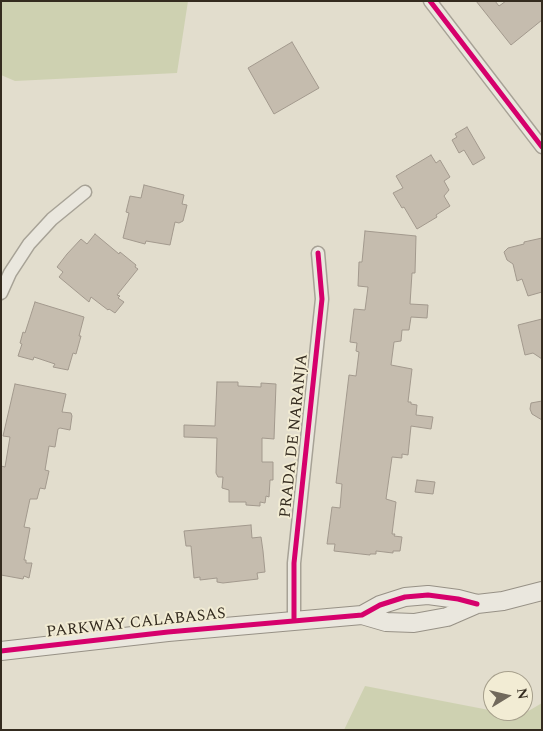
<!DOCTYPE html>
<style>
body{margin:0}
#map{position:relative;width:543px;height:731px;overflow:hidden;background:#e2ddcd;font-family:Spectral,serif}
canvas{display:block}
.frame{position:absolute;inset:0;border:2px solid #342b1f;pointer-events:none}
.north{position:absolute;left:483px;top:671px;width:50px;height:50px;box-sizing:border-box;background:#f2ecd4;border:1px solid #a69f8c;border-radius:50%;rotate:81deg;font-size:14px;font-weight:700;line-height:20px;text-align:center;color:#342b1f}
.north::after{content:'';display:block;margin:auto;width:18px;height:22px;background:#71695c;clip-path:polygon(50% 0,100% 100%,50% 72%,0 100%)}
</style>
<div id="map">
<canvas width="543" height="731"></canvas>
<div class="frame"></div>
<div class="north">N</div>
</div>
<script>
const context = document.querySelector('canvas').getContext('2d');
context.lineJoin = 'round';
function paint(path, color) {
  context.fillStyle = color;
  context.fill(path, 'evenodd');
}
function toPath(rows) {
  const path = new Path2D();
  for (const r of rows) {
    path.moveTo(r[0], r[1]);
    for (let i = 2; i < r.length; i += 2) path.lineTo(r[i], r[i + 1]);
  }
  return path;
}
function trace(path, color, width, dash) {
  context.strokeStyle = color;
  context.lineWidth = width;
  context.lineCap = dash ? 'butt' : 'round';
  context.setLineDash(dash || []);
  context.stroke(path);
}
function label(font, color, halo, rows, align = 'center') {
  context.font = font + ' Spectral,serif';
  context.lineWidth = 4;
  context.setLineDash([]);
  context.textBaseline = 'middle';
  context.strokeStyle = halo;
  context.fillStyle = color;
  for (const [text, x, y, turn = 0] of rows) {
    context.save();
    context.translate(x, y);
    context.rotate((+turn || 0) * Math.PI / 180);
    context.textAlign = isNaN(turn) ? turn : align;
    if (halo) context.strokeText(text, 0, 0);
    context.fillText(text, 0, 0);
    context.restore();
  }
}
paint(toPath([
 [1,1,188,1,177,73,15,81,1,75],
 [365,686,520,716,542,703,542,730,344,730]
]), '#ced1b1');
const building = toPath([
 [476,1,495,1,499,6,506,1,542,1,542,20,511,45,476,1],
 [292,42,319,88,274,114,248,68,292,42],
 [467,127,485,158,473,165,464,150,459,153,452,140,457,137,455,134,467,127],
 [431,155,436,163,440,160,450,177,444,181,449,190,444,196,450,206,436,215,437,217,417,229,404,207,402,208,393,193,403,188,396,176,431,155],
 [144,185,184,195,182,204,187,205,183,221,179,223,175,222,170,245,146,241,145,244,123,238,129,213,126,212,130,196,141,198,144,185],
 [365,231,416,236,415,273,412,273,410,304,428,305,427,318,411,317,409,330,402,330,401,341,394,342,391,365,412,369,408,402,411,402,411,404,417,405,416,415,433,417,431,429,411,426,408,455,402,454,402,458,392,457,386,499,396,502,392,534,395,534,394,536,402,537,400,551,393,551,393,553,376,551,376,554,370,554,370,555,334,551,335,544,327,544,332,507,340,508,342,484,336,483,349,375,356,376,359,352,356,351,357,343,350,342,354,309,365,310,368,287,358,286,359,262,362,262,365,231],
 [95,234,119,254,120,252,136,265,135,267,138,269,117,295,120,296,118,298,124,302,115,313,109,309,108,310,91,297,89,302,59,277,63,272,57,267,67,254,81,239,87,244,95,234],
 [542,238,542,292,528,296,522,279,517,281,513,264,507,260,504,252,508,248,524,244,524,242,542,238],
 [35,302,84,317,79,336,81,336,76,354,73,353,68,370,53,367,55,364,34,357,33,360,18,356,22,344,20,343,23,332,25,333,35,302],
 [542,319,542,359,533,353,525,355,518,325,542,319],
 [217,382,238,382,238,386,261,387,261,383,276,384,274,439,262,438,262,462,273,462,273,480,270,480,269,497,266,496,265,503,260,502,260,506,246,505,246,502,229,502,229,490,222,488,223,477,218,477,216,473,217,438,184,437,184,425,215,426,217,382],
 [15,384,66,394,62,412,71,413,72,416,70,430,60,428,58,429,55,447,49,446,45,470,49,471,45,489,40,488,37,499,30,499,24,527,30,528,24,560,26,560,26,563,32,563,29,578,24,576,23,579,1,575,1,466,5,467,10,437,3,436,15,384],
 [542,401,542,420,532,414,530,409,531,403,542,401],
 [417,480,435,482,433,494,415,492,417,480],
 [251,525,252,538,261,537,263,551,265,572,257,573,258,579,223,583,217,582,217,578,200,580,200,577,194,578,191,546,186,546,184,531,251,525]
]);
paint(building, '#c5bcae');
trace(building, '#a2998d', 1);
const street = toPath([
 [430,1,542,147],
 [1,293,10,273,29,244,52,219,85,192],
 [294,621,294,563,322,299,318,253]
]);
const secondary = toPath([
 [362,615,386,622,414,623,447,617,477,604,503,601,542,591],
 [1,651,168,632,362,615,380,605,405,597,428,595,458,599,477,604]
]);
trace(street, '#a7a296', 15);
trace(secondary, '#979186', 20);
trace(street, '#eae7de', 12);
trace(secondary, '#eae7de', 18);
trace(toPath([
 [430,1,542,147],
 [294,621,294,563,322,299,318,253],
 [1,651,168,632,362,615,380,605,405,597,428,595,458,599,477,604]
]), '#d6006c', 5);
label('16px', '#342b1f', '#f2ecd4', [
 ["PRADA DE NARANJA",295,436,-84],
 ["PARKWAY CALABASAS",136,624,-6]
]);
</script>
